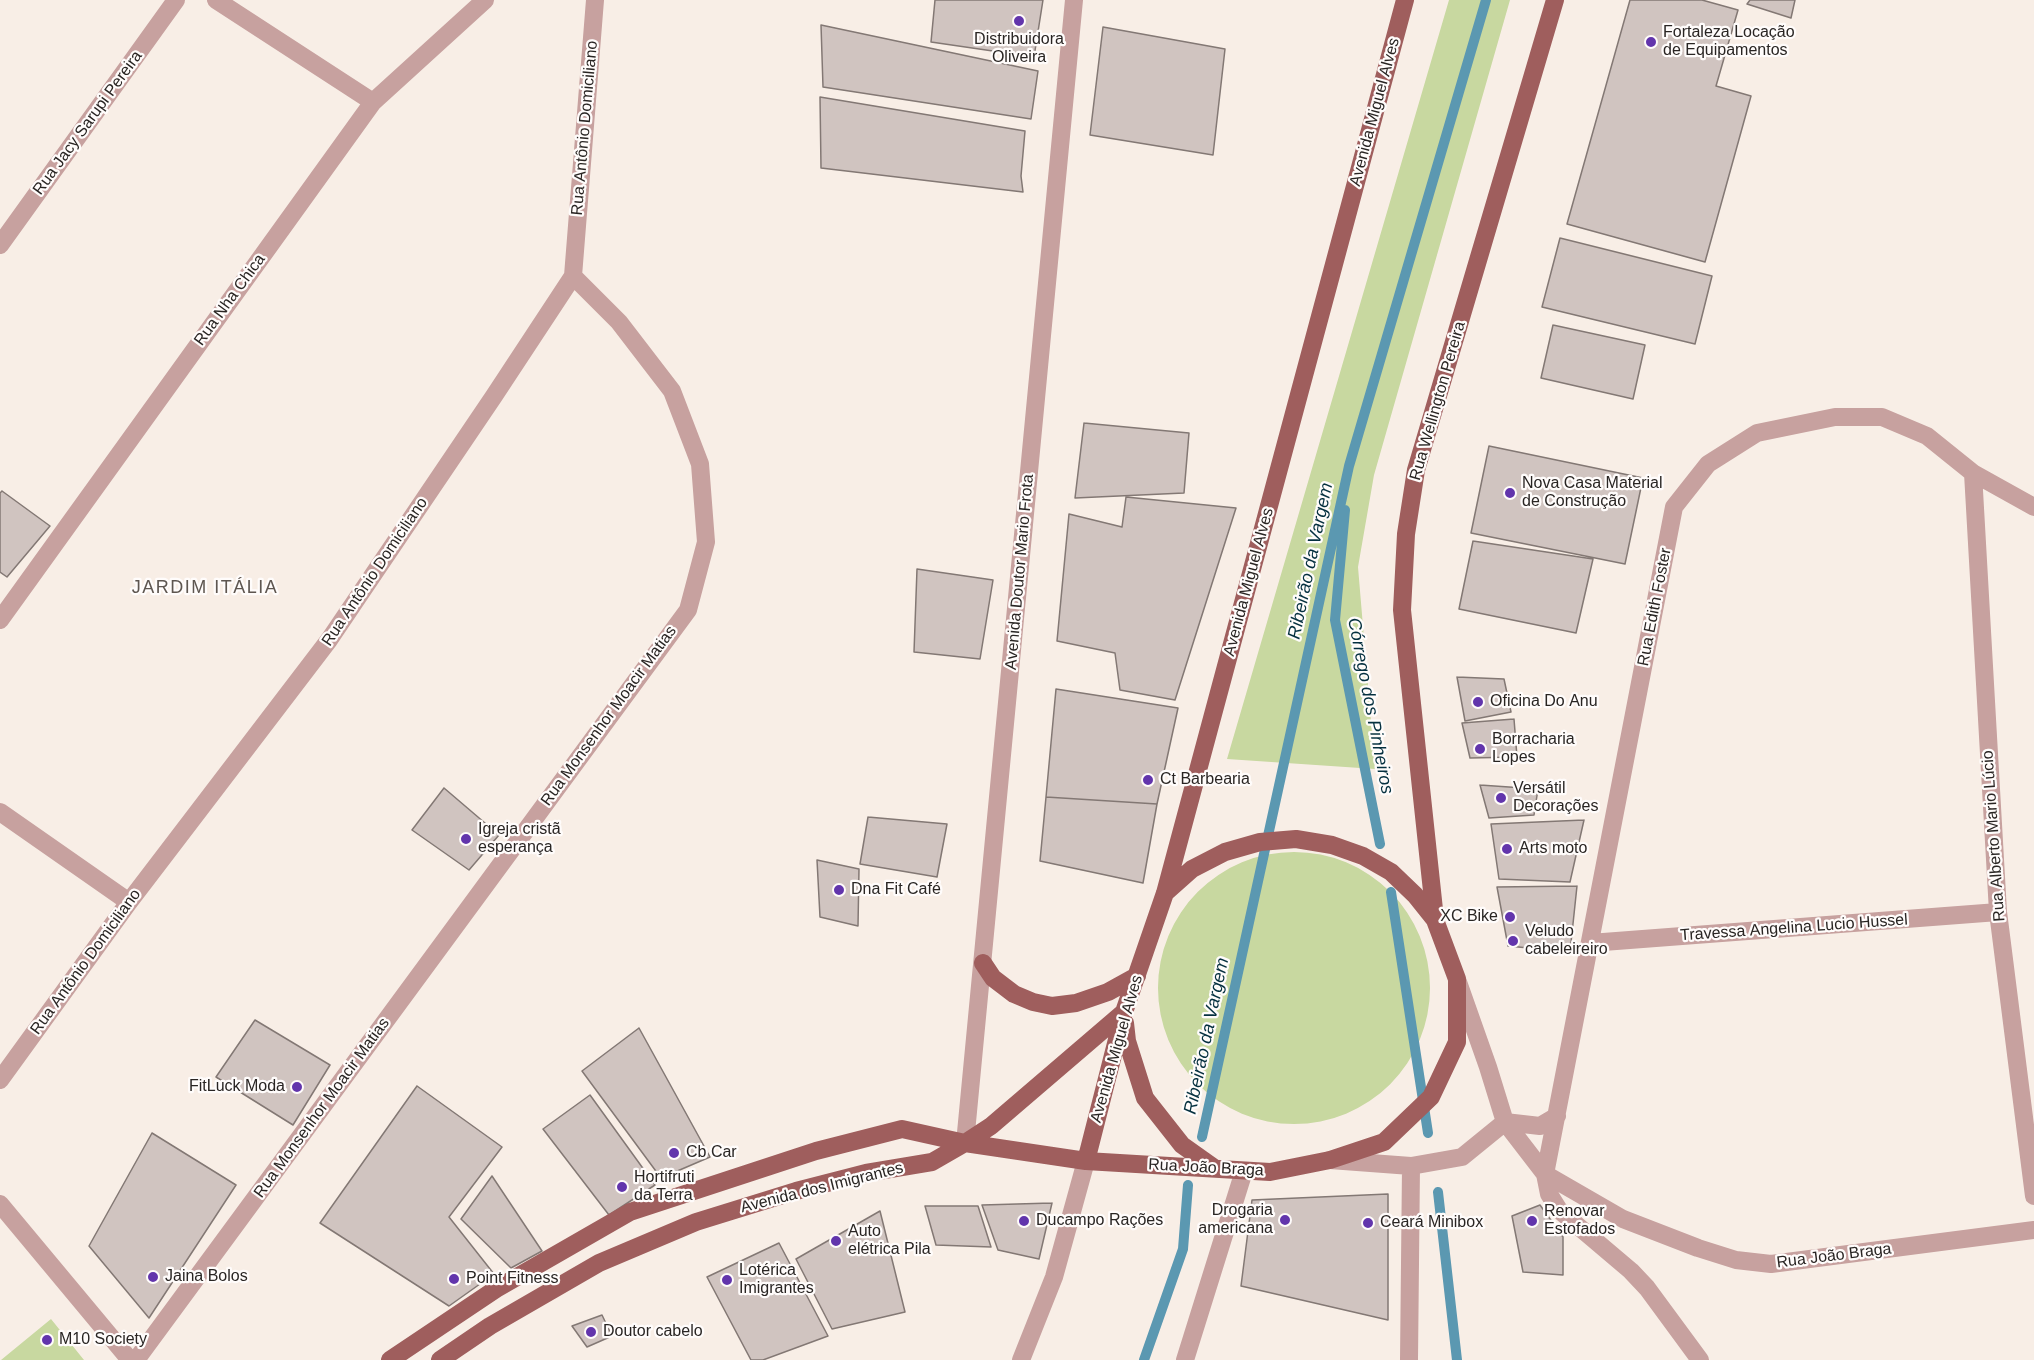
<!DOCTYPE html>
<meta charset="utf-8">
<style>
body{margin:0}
canvas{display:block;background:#f8eee6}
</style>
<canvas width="2034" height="1360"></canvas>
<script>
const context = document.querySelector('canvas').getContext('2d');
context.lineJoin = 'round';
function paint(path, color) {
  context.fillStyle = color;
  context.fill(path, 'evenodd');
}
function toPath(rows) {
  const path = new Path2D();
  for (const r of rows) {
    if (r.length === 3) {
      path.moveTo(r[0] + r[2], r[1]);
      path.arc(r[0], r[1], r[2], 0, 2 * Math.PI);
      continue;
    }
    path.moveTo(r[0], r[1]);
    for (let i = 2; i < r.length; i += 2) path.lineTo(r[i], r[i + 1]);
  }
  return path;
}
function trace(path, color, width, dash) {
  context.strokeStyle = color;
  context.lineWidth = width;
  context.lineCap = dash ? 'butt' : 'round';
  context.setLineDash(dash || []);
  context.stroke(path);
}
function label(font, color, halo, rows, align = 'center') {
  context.font = font + ' Arial,sans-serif';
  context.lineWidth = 4.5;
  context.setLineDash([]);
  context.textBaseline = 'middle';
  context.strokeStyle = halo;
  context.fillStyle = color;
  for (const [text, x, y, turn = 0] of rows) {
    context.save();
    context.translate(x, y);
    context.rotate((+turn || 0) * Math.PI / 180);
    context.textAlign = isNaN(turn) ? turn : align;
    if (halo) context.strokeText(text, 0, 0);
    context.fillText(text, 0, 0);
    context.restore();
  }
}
paint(toPath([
 [1449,0,1510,0,1374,475,1358,567,1375,769,1227,759],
 [1294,988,136],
 [51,1319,84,1360,1,1360]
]), '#c8d8a0');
trace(toPath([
 [1345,510,1335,620,1380,844],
 [1391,892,1428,1133],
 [1202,1137,1349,466,1486,0],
 [1438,1192,1457,1360],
 [1144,1360,1183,1249,1188,1185]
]), '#5b98b1', 10);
const building = toPath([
 [935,0,1043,0,1034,57,931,42,935,0],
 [1630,0,1702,0,1738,10,1716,86,1751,96,1705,262,1567,224,1630,0],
 [1750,0,1795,0,1791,18,1747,4,1750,0],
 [821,25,1038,71,1031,119,823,87,821,25],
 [1103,27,1225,49,1213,155,1090,135,1103,27],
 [820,97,1025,131,1021,176,1023,192,821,168,820,97],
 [1560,238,1712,276,1695,344,1542,307,1560,238],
 [1553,325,1645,345,1633,399,1541,378,1553,325],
 [1084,423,1189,433,1184,493,1075,498,1084,423],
 [1489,446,1643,478,1625,564,1471,533,1489,446],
 [2,491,50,526,7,577,0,572,0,493,2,491],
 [1126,497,1236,508,1175,700,1120,690,1115,653,1057,641,1069,514,1122,527,1126,497],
 [1473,541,1593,559,1576,633,1459,609,1473,541],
 [917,569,993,580,980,659,914,652,917,569],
 [1457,677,1504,679,1511,712,1465,721,1457,677],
 [1056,689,1178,708,1157,804,1046,797,1056,689],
 [1514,719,1517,757,1470,758,1462,723,1514,719],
 [1480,785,1538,789,1534,815,1489,818,1480,785],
 [444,788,499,835,469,870,412,830,444,788],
 [1046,797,1157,804,1143,883,1040,861,1046,797],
 [868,817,947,824,937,877,860,864,868,817],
 [1584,820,1570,882,1499,879,1491,824,1584,820],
 [817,860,859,869,858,926,820,917,817,860],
 [1577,886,1570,952,1508,946,1497,887,1577,886],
 [255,1020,330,1065,293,1125,216,1077,255,1020],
 [639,1028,710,1157,661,1178,582,1071,639,1028],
 [417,1086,502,1147,449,1217,494,1274,449,1306,320,1223,417,1086],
 [590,1095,655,1185,609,1215,543,1129,590,1095],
 [152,1133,236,1185,149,1318,89,1246,152,1133],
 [492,1176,542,1251,511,1268,461,1219,492,1176],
 [1388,1194,1388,1320,1241,1286,1252,1200,1388,1194],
 [1052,1203,1039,1259,998,1250,982,1205,1052,1203],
 [1540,1205,1563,1237,1563,1275,1523,1272,1512,1216,1540,1205],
 [925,1206,978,1206,991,1247,936,1245,925,1206],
 [880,1211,905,1312,832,1329,796,1259,880,1211],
 [779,1243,828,1336,763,1360,751,1360,707,1277,779,1243],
 [602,1315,612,1336,587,1347,572,1326,602,1315]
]);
paint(building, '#d0c4c0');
trace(building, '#837874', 1.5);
trace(toPath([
 [216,0,373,102],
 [0,245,176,0],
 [1973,473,1998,912,2034,1196],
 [0,620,373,102,485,0],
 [0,812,129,902],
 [1590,943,1998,912],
 [1458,982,1488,1067,1505,1122,1545,1174,1623,1219,1698,1248,1736,1260,1771,1264,2034,1230],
 [0,1080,129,902,329,640,494,396,573,276,595,0],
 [965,1143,1074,0],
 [1330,1160,1411,1166,1462,1157,1505,1122,1540,1126,1557,1116],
 [0,1204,130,1360],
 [136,1360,688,610,706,542,700,464,672,391,619,322,573,276],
 [1021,1360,1054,1277,1086,1161],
 [1185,1360,1244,1171],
 [1409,1360,1411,1166],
 [1700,1360,1647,1288,1631,1271,1559,1210,1549,1194,1545,1174,1674,507,1708,464,1757,433,1835,417,1882,417,1927,436,1973,473,2034,507]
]), '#c7a19f', 18);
trace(toPath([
 [1435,919,1402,610,1406,534,1416,470,1555,0],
 [983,963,993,978,1014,994,1033,1002,1052,1006,1076,1003,1108,992,1137,976],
 [1125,1023,1127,1041,1145,1098,1182,1145,1213,1167],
 [1086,1161,1124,1012,1165,893,1405,0],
 [390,1360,496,1289,630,1212,816,1151,902,1129,965,1143,1086,1161,1270,1172,1330,1160,1384,1142,1431,1097,1457,1042,1457,979,1435,920,1415,895,1391,872,1363,856,1332,845,1296,839,1260,842,1225,852,1192,869,1165,893],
 [440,1360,490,1326,599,1263,696,1222,796,1191,866,1173,932,1162,965,1143,991,1126,1124,1012]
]), '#9f5e5d', 18);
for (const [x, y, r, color] of [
 [1019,21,6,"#6235ac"],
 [1651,42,6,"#6235ac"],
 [1510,493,6,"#6235ac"],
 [1478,702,6,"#6235ac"],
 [1480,749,6,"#6235ac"],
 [1148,780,6,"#6235ac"],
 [1501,798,6,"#6235ac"],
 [466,839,6,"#6235ac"],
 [1507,849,6,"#6235ac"],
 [839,890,6,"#6235ac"],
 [1510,917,6,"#6235ac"],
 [1513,941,6,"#6235ac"],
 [297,1087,6,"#6235ac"],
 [674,1153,6,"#6235ac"],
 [622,1187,6,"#6235ac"],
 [1285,1220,6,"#6235ac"],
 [1024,1221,6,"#6235ac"],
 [1532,1221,6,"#6235ac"],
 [1368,1223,6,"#6235ac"],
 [836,1241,6,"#6235ac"],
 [153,1277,6,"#6235ac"],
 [454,1279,6,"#6235ac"],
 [727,1280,6,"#6235ac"],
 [591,1332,6,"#6235ac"],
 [47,1340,6,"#6235ac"]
]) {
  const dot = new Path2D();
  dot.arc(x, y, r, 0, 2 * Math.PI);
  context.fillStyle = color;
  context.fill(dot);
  trace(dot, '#fffcfb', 2);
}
label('16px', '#292523', '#fffcfb', [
 ["Fortaleza Locação",1663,33],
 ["de Equipamentos",1663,51],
 ["Distribuidora",1019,40,"center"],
 ["Oliveira",1019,58,"center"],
 ["Nova Casa Material",1522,484],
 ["de Construção",1522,502],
 ["Oficina Do Anu",1490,702],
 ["Borracharia",1492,740],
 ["Lopes",1492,758],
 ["Ct Barbearia",1160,780],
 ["Versátil",1513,789],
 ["Decorações",1513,807],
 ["Igreja cristã",478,830],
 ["esperança",478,848],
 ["Arts moto",1519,849],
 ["Dna Fit Café",851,890],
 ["XC Bike",1498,917,"right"],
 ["Veludo",1525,932],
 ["cabeleireiro",1525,950],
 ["FitLuck Moda",285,1087,"right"],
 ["Cb Car",686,1153],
 ["Hortifruti",634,1178],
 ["da Terra",634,1196],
 ["Drogaria",1273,1211,"right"],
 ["americana",1273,1229,"right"],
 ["Renovar",1544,1212],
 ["Estofados",1544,1230],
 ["Ducampo Rações",1036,1221],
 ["Ceará Minibox",1380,1223],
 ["Auto",848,1232],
 ["elétrica Pila",848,1250],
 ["Lotérica",739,1271],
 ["Imigrantes",739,1289],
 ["Jaina Bolos",165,1277],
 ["Point Fitness",466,1279],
 ["Doutor cabelo",603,1332],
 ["M10 Society",59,1340]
], 'left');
label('16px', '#292523', '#fffcfb', [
 ["Avenida Miguel Alves",1375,112,-75],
 ["Rua Jacy Sarupi Pereira",88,123,-54],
 ["Rua Antônio Domiciliano",585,128,-85],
 ["Rua Nha Chica",230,300,-54],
 ["Rua Wellington Pereira",1438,401,-74],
 ["Rua Antônio Domiciliano",375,572,-56],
 ["Avenida Doutor Mario Frota",1020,572,-85],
 ["Avenida Miguel Alves",1249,582,-75],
 ["Rua Edith Foster",1655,607,-79],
 ["Rua Monsenhor Moacir Matias",609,716,-54],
 ["Rua Alberto Mario Lúcio",1994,836,-94],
 ["Travessa Angelina Lucio Hussel",1794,928,-4],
 ["Rua Antônio Domiciliano",86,962,-54],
 ["Avenida Miguel Alves",1117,1049,-74],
 ["Rua Monsenhor Moacir Matias",322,1108,-54],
 ["Rua João Braga",1206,1168,3],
 ["Avenida dos Imigrantes",822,1188,-14],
 ["Rua João Braga",1834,1256,-7]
]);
label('italic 18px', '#05303f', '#fffcfb', [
 ["Ribeirão da Vargem",1311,561,-78],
 ["Córrego dos Pinheiros",1370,706,79],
 ["Ribeirão da Vargem",1207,1036,-78]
]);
context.letterSpacing = '1.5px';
label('18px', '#5e5650', '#fffcfb', [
 ["JARDIM ITÁLIA",205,588]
]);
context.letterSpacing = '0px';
</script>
